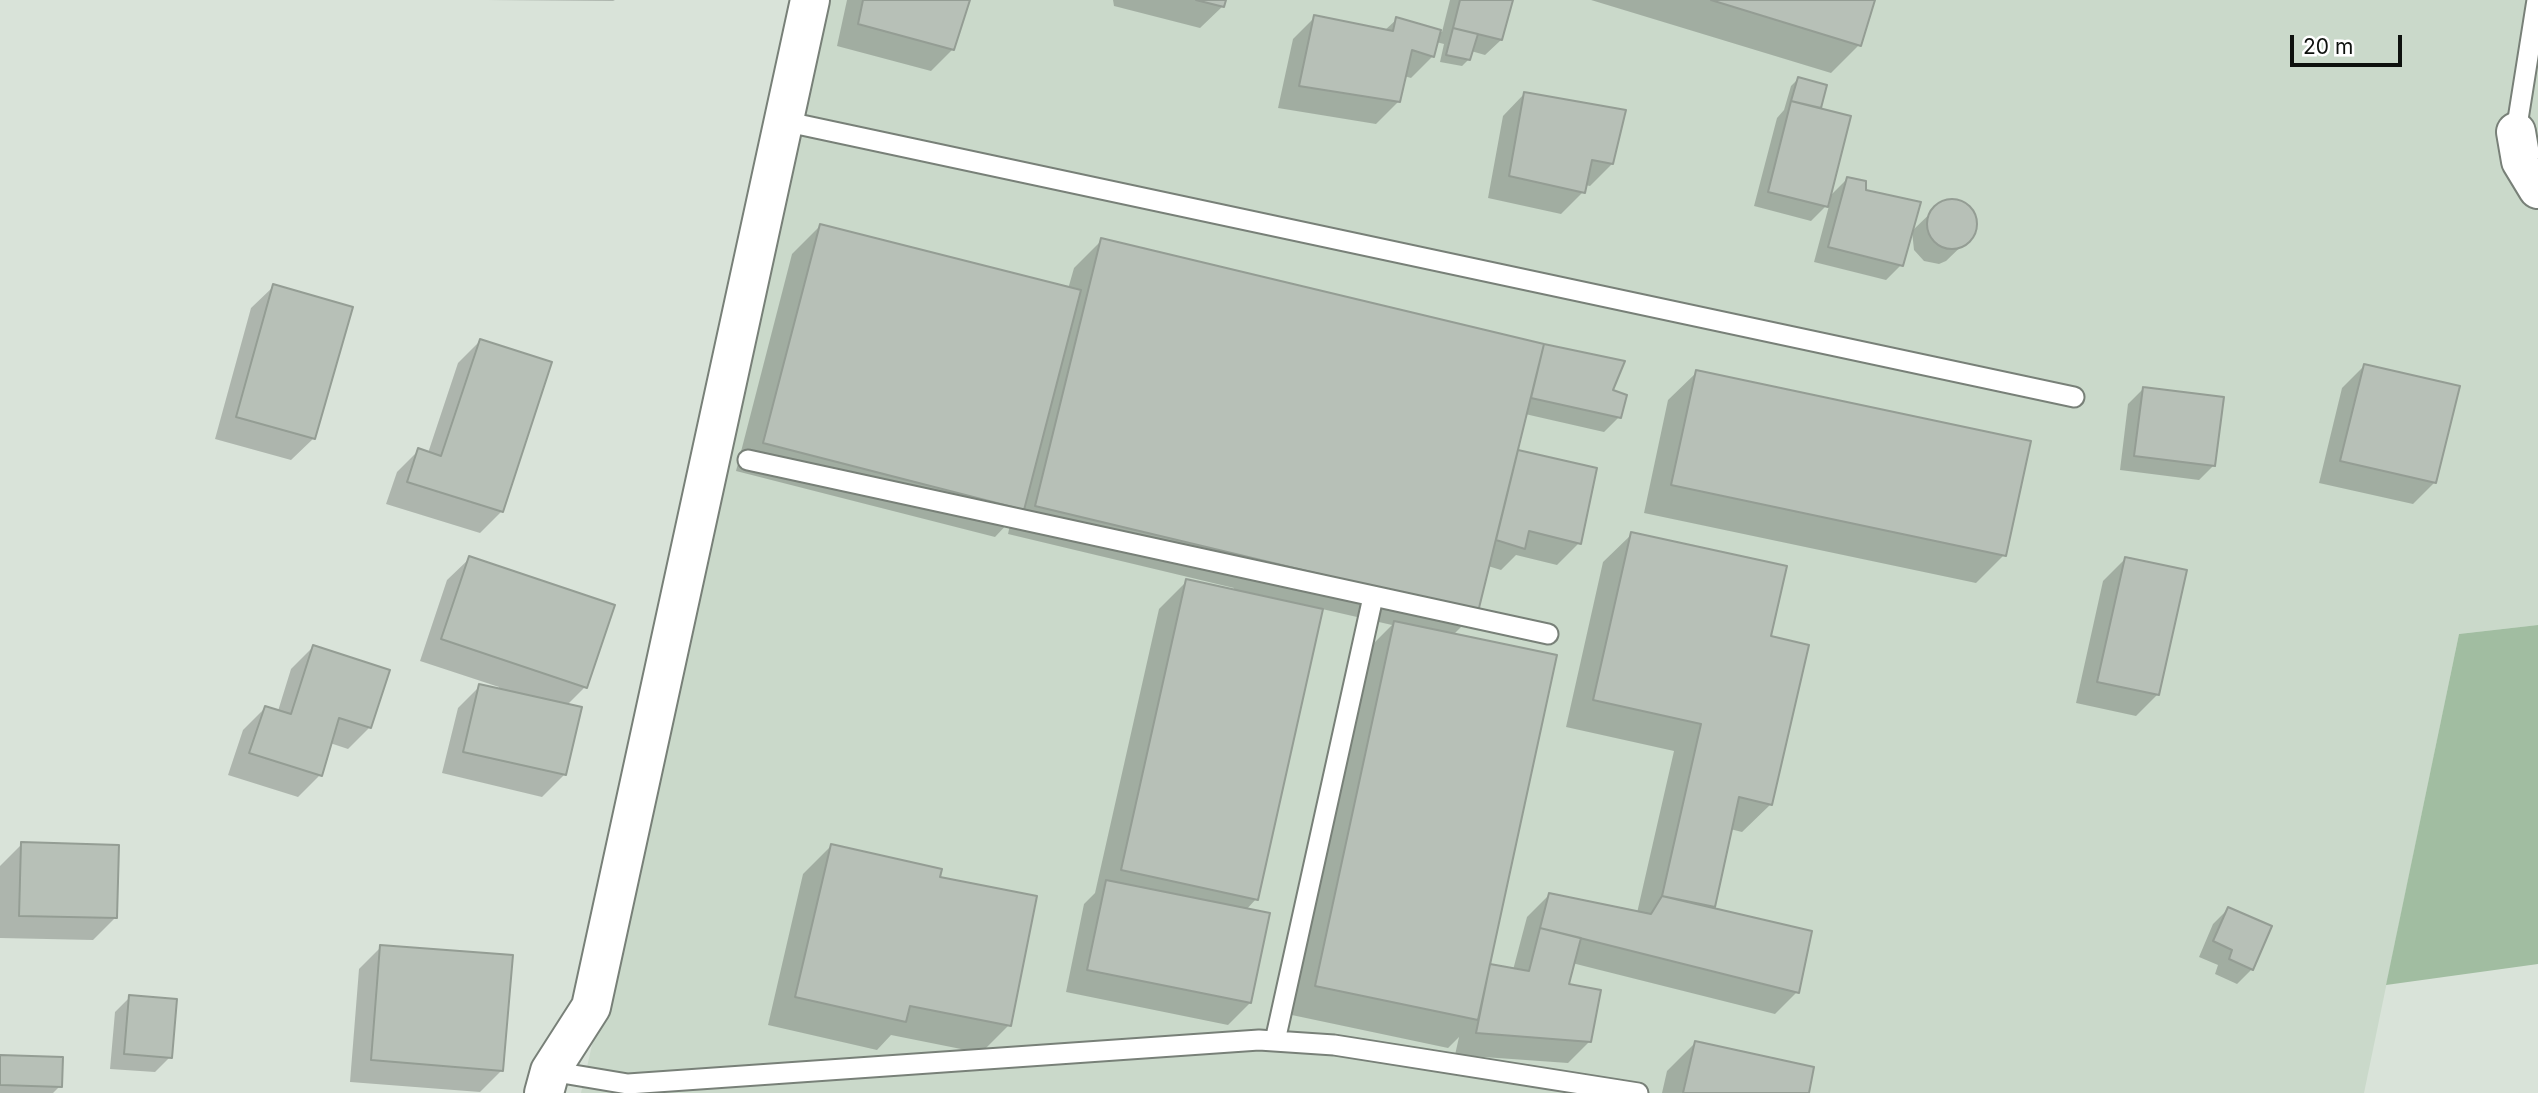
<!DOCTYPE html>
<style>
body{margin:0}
#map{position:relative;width:2538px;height:1093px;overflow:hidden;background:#d9e3d9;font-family:Inter,sans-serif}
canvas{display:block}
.scale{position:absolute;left:2290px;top:35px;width:112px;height:32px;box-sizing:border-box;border:4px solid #0e110e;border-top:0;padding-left:9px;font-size:21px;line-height:24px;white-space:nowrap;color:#0e110e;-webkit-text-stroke:5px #fff;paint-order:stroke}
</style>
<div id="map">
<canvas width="2538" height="1093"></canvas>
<div class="scale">20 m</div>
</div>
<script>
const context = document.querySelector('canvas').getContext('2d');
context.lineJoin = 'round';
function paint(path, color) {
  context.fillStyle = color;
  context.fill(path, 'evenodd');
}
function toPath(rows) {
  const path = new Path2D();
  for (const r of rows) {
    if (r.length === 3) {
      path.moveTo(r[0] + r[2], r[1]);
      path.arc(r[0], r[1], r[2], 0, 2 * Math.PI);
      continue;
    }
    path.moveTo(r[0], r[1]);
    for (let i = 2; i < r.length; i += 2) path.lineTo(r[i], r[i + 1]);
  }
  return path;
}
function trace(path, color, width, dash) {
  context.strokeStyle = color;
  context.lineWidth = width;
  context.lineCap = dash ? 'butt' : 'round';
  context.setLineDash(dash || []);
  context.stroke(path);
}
paint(toPath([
 [831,0,2538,0,2538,625,2459,634,2364,1093,581,1093]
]), '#cad9ca');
paint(toPath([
 [2538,625,2538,964,2386,985,2459,634]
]), '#a1bda1');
paint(toPath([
 [487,0,615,0,613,1],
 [847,0,968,0,953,49,931,71,837,46],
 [1113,0,1224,0,1223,6,1200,28,1114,6],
 [1450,0,1512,0,1501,40,1485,55,1471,51,1469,59,1462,66,1440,62,1444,44,1436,42,1433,56,1411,78,1404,76,1398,102,1376,124,1278,108,1293,39,1315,17,1384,31,1397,19,1442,32],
 [1591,0,1873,0,1859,45,1831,73],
 [1798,79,1819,107,1817,109,1828,198,1847,179,1901,265,1886,280,1814,262,1830,202,1811,221,1754,206,1777,118,1784,110,1791,86],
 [1525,93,1612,164,1590,186,1585,185,1583,192,1561,214,1488,198,1503,116],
 [1950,200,1966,204,1975,218,1974,234,1946,261,1939,264,1924,261,1914,250,1912,231,1942,202],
 [820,226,1068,289,1074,268,1102,240,1542,346,1622,362,1611,391,1619,417,1604,432,1525,414,1516,451,1595,469,1579,543,1557,565,1516,555,1501,570,1488,566,1477,611,1453,635,1488,965,1513,970,1527,917,1549,895,1637,913,1674,751,1566,727,1603,562,1632,534,1769,638,1771,804,1742,832,1730,829,1713,906,1710,909,1797,992,1775,1014,1572,963,1567,985,1590,1041,1568,1063,1455,1055,1459,1037,1448,1048,1287,1014,1366,651,1392,625,1322,609,1256,899,1246,910,1250,1003,1228,1025,1066,992,1084,904,1095,893,1159,609,1187,581,1233,591,1234,588,1008,534,1011,520,995,537,736,471,792,254],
 [274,286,314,438,291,460,215,439,251,308],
 [480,341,502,511,480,533,386,504,397,472,419,450,428,453,458,363],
 [2364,366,2435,482,2413,504,2319,483,2342,388],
 [1697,372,2004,555,1976,583,1644,513,1668,400],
 [2143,389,2214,465,2199,480,2120,470,2128,404],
 [470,558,585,687,567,705,564,775,542,797,442,773,458,708,480,686,498,690,499,687,420,661,447,580],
 [2125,559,2158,694,2136,716,2076,703,2103,581],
 [313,647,370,727,348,749,330,743,320,775,298,797,228,775,243,730,265,708,278,711,291,669],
 [22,844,115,918,93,940,0,938,0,866],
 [831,846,938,879,1009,1025,981,1053,891,1035,877,1050,768,1025,803,874],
 [2228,909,2252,969,2237,984,2215,974,2218,965,2199,957,2213,924],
 [381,947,502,1070,480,1092,350,1082,359,969],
 [130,997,170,1057,155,1072,110,1069,115,1012],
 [1695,1043,1807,1093,1662,1093,1667,1071],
 [0,1057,60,1086,53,1093,0,1093]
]), '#0003');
const building = toPath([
 [863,0,970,0,954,50,858,24,863,0],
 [1196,0,1226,0,1224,7,1196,0],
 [1460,0,1513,0,1502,40,1453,28,1460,0],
 [1711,0,1875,0,1861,46,1711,0],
 [1314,15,1393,31,1396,17,1441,30,1434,57,1412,50,1400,102,1299,86,1314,15],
 [1453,28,1478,34,1470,60,1446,55,1453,28],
 [1798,77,1827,85,1821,108,1791,101,1798,77],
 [1524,92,1626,110,1613,164,1592,160,1585,193,1509,176,1524,92],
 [1791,101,1851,116,1828,207,1768,192,1791,101],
 [1847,177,1866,181,1866,190,1921,202,1903,266,1828,247,1847,177],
 [1952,224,25],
 [820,224,1081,290,1024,510,763,443,820,224],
 [1101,238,1544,344,1478,612,1035,506,1101,238],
 [273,284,353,307,315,439,236,417,273,284],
 [480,339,552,362,503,512,407,482,418,448,441,456,480,339],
 [1544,344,1625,361,1613,390,1627,395,1621,418,1531,398,1544,344],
 [2364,364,2460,386,2436,483,2340,461,2364,364],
 [1696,370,2031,441,2006,556,1671,485,1696,370],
 [2143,387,2224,397,2215,466,2134,456,2143,387],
 [1518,450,1597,468,1581,544,1529,531,1525,549,1496,540,1518,450],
 [1631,532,1787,566,1771,636,1809,645,1772,805,1739,797,1715,907,1662,896,1701,724,1593,700,1631,532],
 [469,556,615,605,587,688,441,639,469,556],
 [2125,557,2187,570,2159,695,2097,682,2125,557],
 [1186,579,1323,609,1258,900,1121,870,1186,579],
 [1394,621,1557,655,1478,1020,1315,986,1394,621],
 [313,645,390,670,371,728,339,718,322,776,249,753,265,706,291,714,313,645],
 [479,684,582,707,566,775,463,752,479,684],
 [21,842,119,845,117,918,19,916,21,842],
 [831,844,942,869,940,877,1037,896,1011,1026,910,1006,906,1022,795,997,831,844],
 [1106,880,1270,913,1251,1003,1087,970,1106,880],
 [1549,893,1651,914,1662,896,1812,931,1799,993,1540,928,1549,893],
 [2228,907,2272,926,2253,970,2229,959,2232,950,2213,941,2228,907],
 [1540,928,1581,938,1569,984,1601,990,1591,1042,1476,1033,1490,964,1529,971,1540,928],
 [380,945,513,955,503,1071,371,1060,380,945],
 [129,995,177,999,172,1058,124,1054,129,995],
 [1695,1041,1814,1067,1809,1093,1683,1093,1695,1041],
 [0,1055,63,1057,62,1087,0,1085,0,1055]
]);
paint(building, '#b7c0b7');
trace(building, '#949d94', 2);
const service = toPath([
 [783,121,2074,397],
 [2516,132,2537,0],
 [748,460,1548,634],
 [1275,1041,1373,597],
 [550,1071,628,1084,1259,1040,1334,1045,1638,1093]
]);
const minor = toPath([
 [2516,132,2521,161,2538,189]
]);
const secondary = toPath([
 [544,1093,550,1071,591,1007,810,0]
]);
trace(service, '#788078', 23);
trace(minor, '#788078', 42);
trace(secondary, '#788078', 42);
trace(service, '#fff', 19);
trace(minor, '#fff', 38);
trace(secondary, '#fff', 38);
</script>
